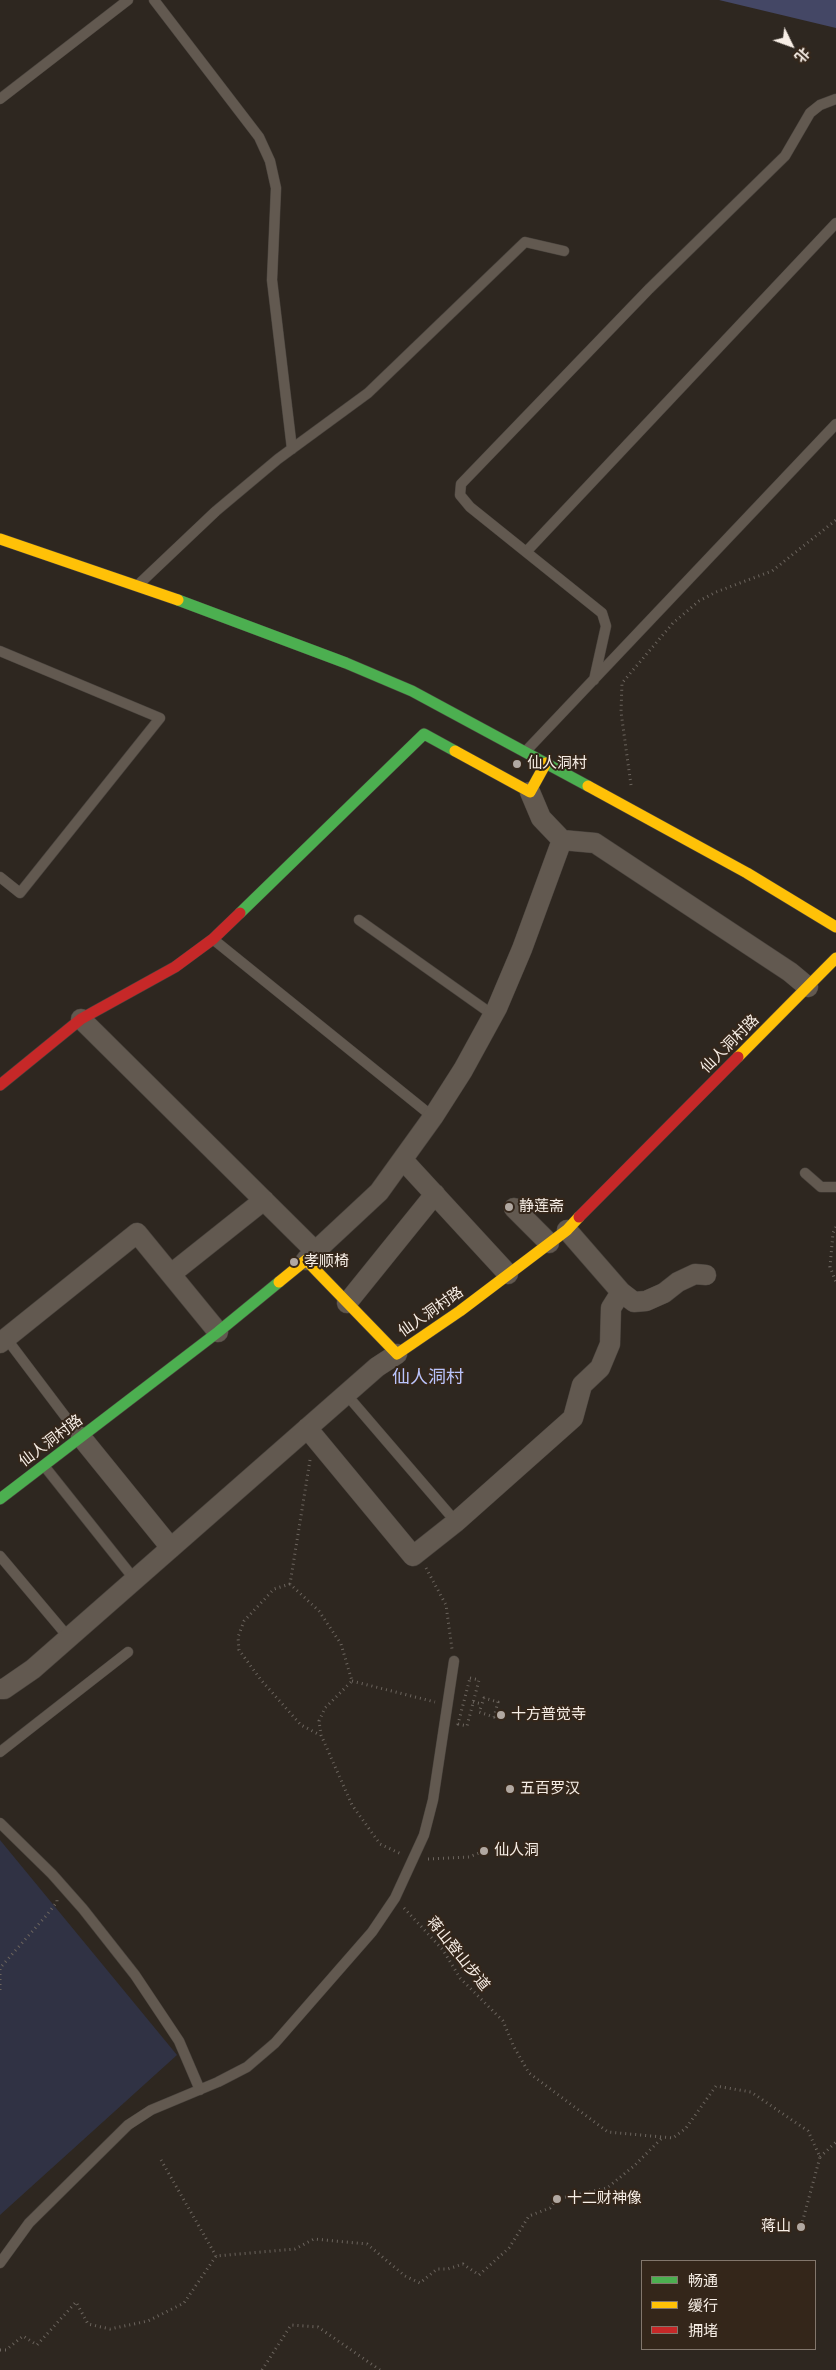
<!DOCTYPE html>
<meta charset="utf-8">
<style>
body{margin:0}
#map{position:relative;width:836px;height:2370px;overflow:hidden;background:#2e2720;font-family:Montserrat,"Noto Sans SC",sans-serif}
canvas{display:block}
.legend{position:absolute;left:641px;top:2260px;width:175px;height:90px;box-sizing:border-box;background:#34261a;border:1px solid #82766c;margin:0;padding:6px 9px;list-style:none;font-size:15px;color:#f7eee6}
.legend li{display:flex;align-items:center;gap:10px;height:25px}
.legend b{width:25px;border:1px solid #82766c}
.north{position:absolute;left:766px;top:20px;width:50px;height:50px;-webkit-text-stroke:4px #34261a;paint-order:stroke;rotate:132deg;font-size:14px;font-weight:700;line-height:20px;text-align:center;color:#f7eee6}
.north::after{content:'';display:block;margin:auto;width:18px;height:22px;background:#f7eee6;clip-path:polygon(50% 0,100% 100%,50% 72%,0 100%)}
</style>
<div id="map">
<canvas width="836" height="2370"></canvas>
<ul class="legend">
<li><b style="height:6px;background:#4caf50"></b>畅通</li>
<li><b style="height:6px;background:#ffc107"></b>缓行</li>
<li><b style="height:6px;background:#c62828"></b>拥堵</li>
</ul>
<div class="north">北</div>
</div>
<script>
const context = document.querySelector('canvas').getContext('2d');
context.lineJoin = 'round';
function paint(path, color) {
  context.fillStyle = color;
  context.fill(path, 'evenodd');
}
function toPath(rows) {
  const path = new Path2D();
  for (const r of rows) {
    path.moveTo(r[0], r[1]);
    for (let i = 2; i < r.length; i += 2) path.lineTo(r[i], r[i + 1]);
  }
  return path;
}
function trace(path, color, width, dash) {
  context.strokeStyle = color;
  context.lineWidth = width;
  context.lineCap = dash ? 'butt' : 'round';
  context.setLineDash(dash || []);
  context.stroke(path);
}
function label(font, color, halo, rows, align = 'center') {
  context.font = font + ' Montserrat,"Noto Sans SC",sans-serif';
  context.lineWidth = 4;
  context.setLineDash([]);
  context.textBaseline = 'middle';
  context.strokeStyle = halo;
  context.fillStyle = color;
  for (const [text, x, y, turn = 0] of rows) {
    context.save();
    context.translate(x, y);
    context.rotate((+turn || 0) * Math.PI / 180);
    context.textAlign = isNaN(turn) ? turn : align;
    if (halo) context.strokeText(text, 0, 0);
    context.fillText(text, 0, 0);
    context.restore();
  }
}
paint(toPath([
 [0,1840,177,2055,0,2215]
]), '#303244');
paint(toPath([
 [719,0,836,0,836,28]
]), '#444765');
const lane = toPath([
 [154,0,259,137,270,161,276,188,272,280,292,449],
 [0,99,128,0],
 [526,552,836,223],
 [139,584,216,511,278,459,368,393,525,242,564,251],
 [0,651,160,718,20,893,0,877],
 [594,680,606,626,602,613,470,507,460,495,461,484,649,289,785,156,810,113,820,105,836,99],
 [525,752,836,424],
 [359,920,493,1015],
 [214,940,433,1117],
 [805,1173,821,1187,836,1187],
 [6,1338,80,1436],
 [346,1394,456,1522],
 [45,1467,135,1580],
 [0,1556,69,1638],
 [0,1752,128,1652],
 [0,1823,52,1874,83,1909,135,1975,179,2041,200,2090],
 [0,2263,29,2223,128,2125,151,2110,218,2082,247,2067,275,2043,372,1932,395,1898,424,1835,433,1800,454,1661]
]);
const street = toPath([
 [562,840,595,843,790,972,808,987],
 [81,1019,316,1252],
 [403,1160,508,1274],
 [514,1208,549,1243],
 [567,1230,621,1292,634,1302,646,1301,664,1293,678,1282,695,1274,706,1275],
 [306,1260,379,1192,433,1117,463,1070,497,1008,522,949,562,840,541,818,530,792],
 [171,1274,264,1200],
 [347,1303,435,1194],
 [0,1343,137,1233,218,1332],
 [307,1428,413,1556,456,1522,573,1418,582,1385,600,1368,610,1344,611,1308,621,1292],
 [81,1437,171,1548],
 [0,1689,4,1689,33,1669,377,1367,397,1354]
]);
const fast = toPath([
 [178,600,346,663,412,691,588,786],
 [240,913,424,734,455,751],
 [0,1499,218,1332,279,1282]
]);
const slow = toPath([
 [0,539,178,600],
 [455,751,530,792,546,763],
 [588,786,747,873,836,927],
 [738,1057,836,958],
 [279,1282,306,1260,397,1354,460,1311,567,1230,579,1217]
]);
const jam = toPath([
 [0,1085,81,1019,175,967,213,939,240,913],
 [579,1217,738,1057]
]);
trace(lane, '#49433d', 11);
trace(street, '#49433d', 21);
trace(fast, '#49433d', 12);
trace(slow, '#49433d', 12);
trace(jam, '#49433d', 12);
trace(toPath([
 [631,785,621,712,622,683,673,623,699,601,716,592,772,571,836,520],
 [836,1227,833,1233,830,1267,836,1282],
 [310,1460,290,1584,319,1611,341,1644,352,1681,325,1708,319,1721,321,1735,352,1805,380,1844,401,1854],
 [426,1568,446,1605,452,1649],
 [290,1584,274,1589,244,1621,238,1637,239,1650,261,1680,301,1725,320,1735],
 [470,1678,479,1680,467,1726,458,1724,470,1678],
 [352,1681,435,1702],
 [473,1702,482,1704,484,1698,498,1702,494,1717,479,1712,482,1704],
 [428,1859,469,1857,484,1851],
 [404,1908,443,1950,460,1978,503,2021,514,2047,529,2073,608,2132,673,2138,686,2128,716,2086,751,2092,808,2131,820,2157,801,2227],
 [0,1990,0,1968,45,1917,57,1902,57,1899],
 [820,2157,836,2142],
 [161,2160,216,2256],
 [0,2350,6,2350,23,2336,37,2345,76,2302,88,2324,110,2329,148,2321,184,2303,216,2256,295,2249,314,2239,367,2244,405,2276,420,2283,437,2269,448,2269,463,2264,479,2275,509,2248,529,2216,550,2208,557,2199,607,2188,634,2166,663,2137],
 [262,2370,291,2325,318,2327,380,2370]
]), '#6c655e', 3, [1, 4]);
trace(lane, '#625950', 10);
trace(street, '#625950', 20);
trace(fast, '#4caf50', 11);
trace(slow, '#ffc107', 11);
trace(jam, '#c62828', 11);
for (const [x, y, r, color] of [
 [517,764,5,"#b1a8a1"],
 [509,1207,5,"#b1a8a1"],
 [294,1262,5,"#b1a8a1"],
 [501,1715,5,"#b1a8a1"],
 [510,1789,5,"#b1a8a1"],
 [484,1851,5,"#b1a8a1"],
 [557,2199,5,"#b1a8a1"],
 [801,2227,5,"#b1a8a1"]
]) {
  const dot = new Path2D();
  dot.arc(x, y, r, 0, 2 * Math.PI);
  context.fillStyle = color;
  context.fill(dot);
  trace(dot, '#34261a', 2);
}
label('15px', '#f7eee6', '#34261a', [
 ["仙人洞村",527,764],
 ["静莲斋",519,1207],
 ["孝顺椅",304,1262],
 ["十方普觉寺",511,1715],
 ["五百罗汉",520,1789],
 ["仙人洞",494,1851],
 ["十二财神像",567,2199],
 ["蒋山",791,2227,"right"]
], 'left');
label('15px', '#f7eee6', '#34261a', [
 ["仙人洞村路",730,1044,-45],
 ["仙人洞村路",431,1312,-35],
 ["仙人洞村路",51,1441,-37],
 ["蒋山登山步道",458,1954,51]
]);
label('18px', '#bac4fc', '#34261a', [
 ["仙人洞村",428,1378]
]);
</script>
